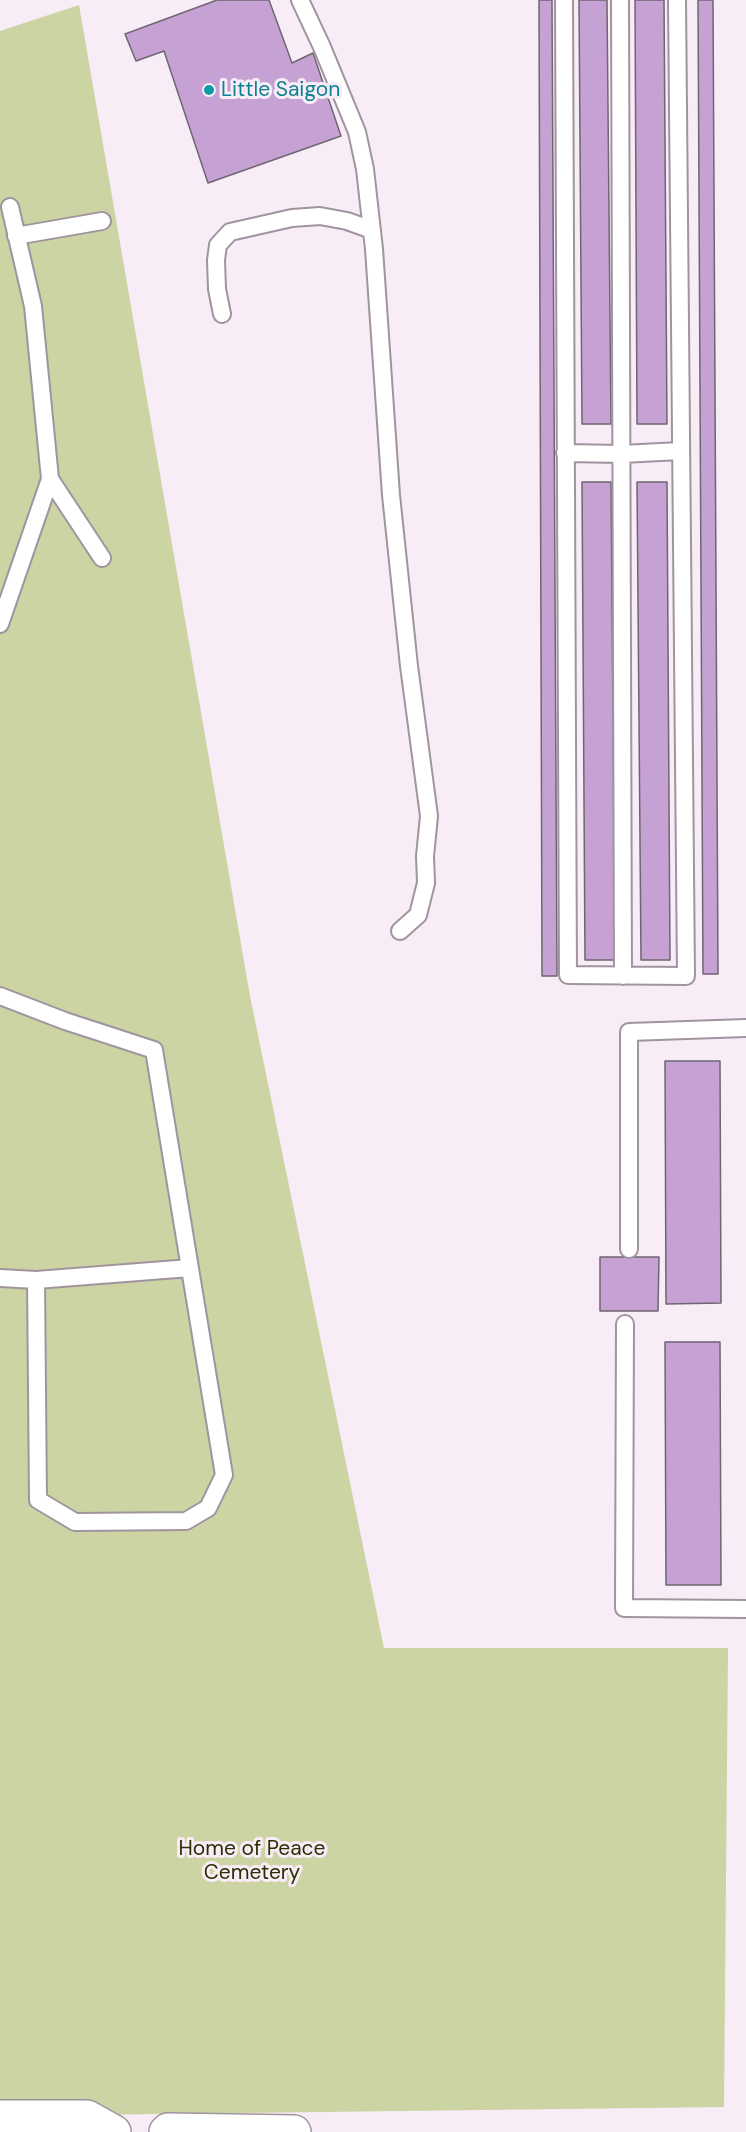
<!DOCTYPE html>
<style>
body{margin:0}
canvas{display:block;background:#f8ecf7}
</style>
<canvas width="746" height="2132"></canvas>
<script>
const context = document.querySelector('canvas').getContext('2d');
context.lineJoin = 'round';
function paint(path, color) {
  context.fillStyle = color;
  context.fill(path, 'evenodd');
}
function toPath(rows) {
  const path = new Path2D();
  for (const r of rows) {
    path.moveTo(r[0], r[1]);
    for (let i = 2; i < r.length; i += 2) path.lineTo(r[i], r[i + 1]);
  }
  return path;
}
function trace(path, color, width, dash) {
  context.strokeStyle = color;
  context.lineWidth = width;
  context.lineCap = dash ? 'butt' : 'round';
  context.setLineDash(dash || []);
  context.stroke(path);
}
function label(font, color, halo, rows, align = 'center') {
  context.font = font + ' "DM Sans",sans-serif';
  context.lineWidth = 6;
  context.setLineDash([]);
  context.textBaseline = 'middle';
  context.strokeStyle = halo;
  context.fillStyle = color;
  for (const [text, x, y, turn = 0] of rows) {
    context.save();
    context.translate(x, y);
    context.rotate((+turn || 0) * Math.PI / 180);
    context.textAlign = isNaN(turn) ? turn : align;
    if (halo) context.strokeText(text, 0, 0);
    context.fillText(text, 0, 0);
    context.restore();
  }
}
paint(toPath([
 [79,5,250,996,384,1648,728,1648,724,2107,0,2116,0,31]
]), '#ccd4a4');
const building = toPath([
 [217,0,269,0,292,63,313,53,341,136,208,183,164,51,136,61,125,34,217,0],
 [539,0,552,0,557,976,542,976,539,0],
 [579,0,607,0,611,424,582,424,579,0],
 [635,0,664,0,667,424,637,424,635,0],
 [698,0,713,0,718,974,703,974,698,0],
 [582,482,611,482,615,960,585,960,582,482],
 [637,482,667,482,670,960,641,960,637,482],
 [665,1061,720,1061,721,1303,666,1304,665,1061],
 [600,1257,659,1257,658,1311,600,1311,600,1257],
 [665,1342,720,1342,721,1585,666,1585,665,1342]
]);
paint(building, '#c6a1d3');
trace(building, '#6e6671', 1.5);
const service = toPath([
 [300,0,322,47,357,132,365,169,374,249,391,495,409,666,429,816,425,856,426,883,418,915,400,931],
 [564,0,568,975,686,976,677,0],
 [620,0,623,976],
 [10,207,33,306,50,479,102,558],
 [16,236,102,221],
 [222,314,217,289,216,260,218,245,230,232,292,218,320,216,347,221,372,230],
 [565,453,622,454,680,451],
 [0,624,50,479],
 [0,996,65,1021,154,1050,224,1475,208,1508,186,1521,75,1522,38,1500,36,1280,0,1278],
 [629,1249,629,1032,746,1028],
 [36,1280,190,1268],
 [625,1324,624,1608,746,1609]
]);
const minor = toPath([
 [0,2117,87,2117,114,2132],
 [166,2132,168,2130,294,2132]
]);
trace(service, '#a0949f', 20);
trace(minor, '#a0949f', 36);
trace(service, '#fff', 16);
trace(minor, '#fff', 33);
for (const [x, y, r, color] of [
 [209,90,6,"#0f9aa8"]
]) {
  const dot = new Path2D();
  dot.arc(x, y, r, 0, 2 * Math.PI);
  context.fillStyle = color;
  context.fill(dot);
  trace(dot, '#f8ecf7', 2);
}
label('21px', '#0d838f', '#f8ecf7', [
 ["Little Saigon",221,90]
], 'left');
label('21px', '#2a2e00', '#f8ecf7', [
 ["Home of Peace",252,1849],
 ["Cemetery",252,1873]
]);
</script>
